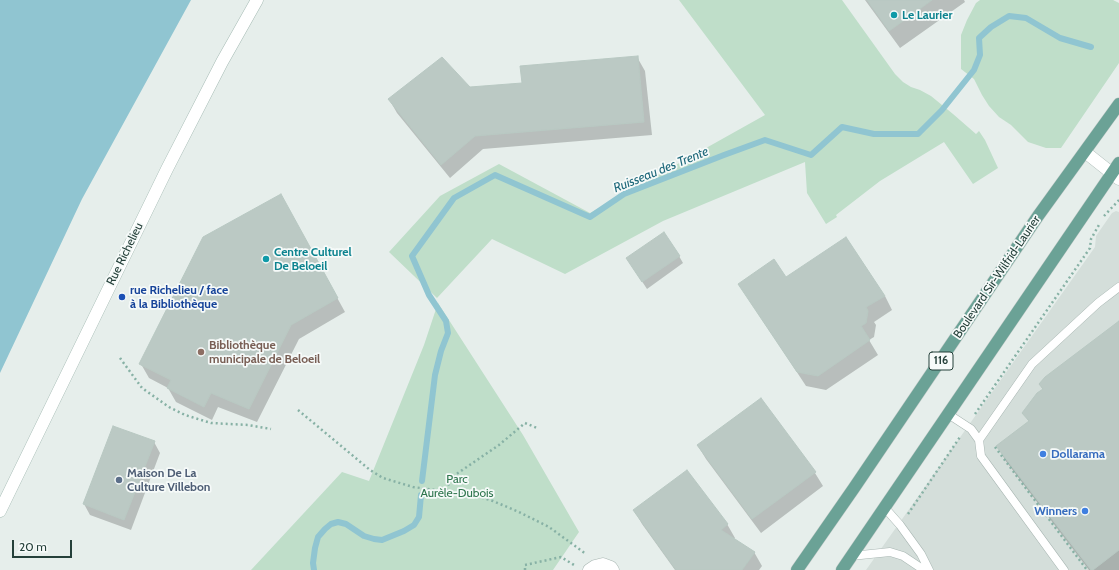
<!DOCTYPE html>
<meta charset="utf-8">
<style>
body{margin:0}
#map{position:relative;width:1119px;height:570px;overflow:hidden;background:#e6eeeb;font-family:Cabin,sans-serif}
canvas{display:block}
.scale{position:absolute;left:12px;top:540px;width:60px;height:18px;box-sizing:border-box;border:2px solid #25403a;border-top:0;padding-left:5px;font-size:12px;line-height:14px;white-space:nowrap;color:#25403a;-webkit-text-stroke:3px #f6faf9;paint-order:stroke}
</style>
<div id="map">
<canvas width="1119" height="570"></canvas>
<div class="scale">20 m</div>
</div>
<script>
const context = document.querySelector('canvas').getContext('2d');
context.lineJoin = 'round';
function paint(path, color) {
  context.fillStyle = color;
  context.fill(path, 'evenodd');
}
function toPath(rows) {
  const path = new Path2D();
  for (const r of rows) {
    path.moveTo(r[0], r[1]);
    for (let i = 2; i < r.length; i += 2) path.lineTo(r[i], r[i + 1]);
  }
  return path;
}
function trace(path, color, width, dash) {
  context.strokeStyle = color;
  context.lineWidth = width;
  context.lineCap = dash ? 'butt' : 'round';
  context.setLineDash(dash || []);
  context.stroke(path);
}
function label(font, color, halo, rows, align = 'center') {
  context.font = font + ' Cabin,sans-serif';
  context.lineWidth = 3.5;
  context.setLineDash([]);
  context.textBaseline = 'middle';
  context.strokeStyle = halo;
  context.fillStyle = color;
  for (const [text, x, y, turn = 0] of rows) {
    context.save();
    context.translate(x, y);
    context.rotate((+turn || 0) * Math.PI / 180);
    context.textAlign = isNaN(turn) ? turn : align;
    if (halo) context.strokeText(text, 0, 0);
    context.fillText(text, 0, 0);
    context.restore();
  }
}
paint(toPath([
 [1116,211,1119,212,1119,570,866,570,1095,247,1096,236,1112,213]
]), '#d4deda');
paint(toPath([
 [679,0,842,0,895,74,903,82,911,87,920,90,931,96,953,114,976,134,979,131,985,140,998,168,973,184,944,142,880,181,836,215,837,217,826,224,807,193,805,162,663,221,565,274,492,239,437,298,389,252,440,196,499,164,590,213,765,115],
 [980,0,1113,0,1119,3,1119,63,1061,148,1046,148,1028,142,1011,125,999,117,989,106,982,95,974,79,961,69,961,35,967,20,976,3],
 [438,303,523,435,579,532,553,570,251,570,342,472,369,481,424,345]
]), '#bfdec9');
paint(toPath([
 [0,0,191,0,82,199,0,373]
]), '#90c5d1');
paint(toPath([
 [865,0,964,0,965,2,900,48],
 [637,57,645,71,652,135,483,149,450,178,397,113,389,99,470,88,523,84],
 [288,209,345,312,299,339,257,422,218,407,212,420,176,402,168,388,149,378,141,364],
 [679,256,683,263,647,289,632,266],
 [786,279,885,296,892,310,874,322,876,325,874,337,869,340,878,355,826,390,806,386,739,284],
 [1119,322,1119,570,1089,570,1005,460,998,446,1029,422,1024,413,1043,390,1040,384],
 [154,442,160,453,131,530,90,515,84,504],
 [698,446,815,473,823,486,761,533,706,459],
 [634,510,727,524,735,538,734,539,754,552,762,566,759,570,675,570,642,524]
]), '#0003');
trace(toPath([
 [422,481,435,375,441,351,448,333,446,321,429,295,412,256,454,198,495,175,590,217,624,194,724,155,765,140,811,155,842,127,874,134,918,134,942,110,974,70,980,55,979,38,991,27,1009,16,1026,18,1060,38,1091,47],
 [314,570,313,563,315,548,318,537,325,529,331,524,338,522,346,524,364,536,374,539,382,540,404,531,414,525,419,517,421,495]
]), '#90c5d1', 6);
const building = toPath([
 [867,0,932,0,889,31,867,0],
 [638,56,644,122,475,136,441,165,388,99,442,57,470,87,522,83,520,66,638,56],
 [281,194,338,298,291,325,249,409,211,393,204,407,167,388,171,380,139,364,203,237,281,194],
 [664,232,680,256,642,282,626,258,664,232],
 [846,237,885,296,866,307,868,311,866,323,861,326,870,340,818,376,797,372,738,284,774,259,786,277,846,237],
 [1119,321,1119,550,1093,570,1091,570,996,446,1029,421,1022,413,1037,393,1043,389,1039,384,1045,377,1119,321],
 [761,398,816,472,752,519,697,445,761,398],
 [113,426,155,441,124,520,83,504,113,426],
 [687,470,728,524,721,530,755,552,742,570,676,570,633,510,687,470]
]);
paint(building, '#bbc9c4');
trace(building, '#b8c8c2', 1);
const service = toPath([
 [948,414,971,429,979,440],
 [885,508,900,525,921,554,929,570],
 [851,556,890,552,903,556,924,570],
 [1064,570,981,456,979,440,1032,364,1098,303,1119,287]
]);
const minor = toPath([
 [1085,152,1119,179],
 [589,570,595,566,603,564,611,567,613,570]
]);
const secondary = toPath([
 [0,511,167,169,222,62,257,0]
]);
const primary = toPath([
 [797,570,854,488,1038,216,1119,104],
 [842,570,1119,163]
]);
trace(service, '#a8b6b2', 9);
trace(minor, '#a8b6b2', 13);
trace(secondary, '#a4bab3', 13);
trace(primary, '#c2cac8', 13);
trace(toPath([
 [1104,216,1119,200],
 [120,358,142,388,169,407,185,415,211,423,248,425,271,429],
 [298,410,370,470,383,478,413,487,473,495,493,501,519,512,549,527,586,554],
 [975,414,1090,248,1091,239,1100,223],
 [995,447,1087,570],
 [446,490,450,481,455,475,499,445,525,423,537,428],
 [908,514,960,437],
 [525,570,525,565,561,557,574,565]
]), '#87b1a5', 2.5, [2, 3]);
trace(service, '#fff', 8);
trace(minor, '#fff', 12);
trace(secondary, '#fff', 12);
trace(primary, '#6ba296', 12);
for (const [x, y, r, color] of [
 [894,15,4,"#0f9aa8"],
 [266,259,4,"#0f9aa8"],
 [122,297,4,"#1a4fb4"],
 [201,352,4,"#8d6e63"],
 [1043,454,4,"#3f7fe0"],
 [119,480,4,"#5c6f8a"],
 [1085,511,4,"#3f7fe0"]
]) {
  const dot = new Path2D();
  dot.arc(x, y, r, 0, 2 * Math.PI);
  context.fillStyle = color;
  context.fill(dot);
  trace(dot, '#f6faf9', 1.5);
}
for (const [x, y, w] of [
 [941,361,24]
]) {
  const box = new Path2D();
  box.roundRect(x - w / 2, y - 9, w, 18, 3);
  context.fillStyle = '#f6faf9';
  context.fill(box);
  trace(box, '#25403a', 1);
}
label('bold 11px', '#25403a', null, [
 ["116",941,361]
]);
label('bold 12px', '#0d838f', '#f6faf9', [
 ["Le Laurier",902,15],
 ["Centre Culturel",274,252],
 ["De Beloeil",274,266]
], 'left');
label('12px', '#25403a', '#f6faf9', [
 ["Rue Richelieu",125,254,-64],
 ["Boulevard Sir-Wilfrid-Laurier",997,277,-56]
]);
label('bold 12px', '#164399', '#f6faf9', [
 ["rue Richelieu / face",130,290],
 ["à la Bibliothèque",130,304]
], 'left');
label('bold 12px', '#785e54', '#f6faf9', [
 ["Bibliothèque",209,345],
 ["municipale de Beloeil",209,359]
], 'left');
label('bold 12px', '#366cbe', '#f6faf9', [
 ["Dollarama",1051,454],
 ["Winners",1077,511,"right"]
], 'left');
label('bold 12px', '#4e5e75', '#f6faf9', [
 ["Maison De La",127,473],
 ["Culture Villebon",127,487]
], 'left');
label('12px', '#2f764e', '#f6faf9', [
 ["Parc",457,479],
 ["Aurèle-Dubois",457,493]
]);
label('italic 13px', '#1f697b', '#f6faf9', [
 ["Ruisseau des Trente",661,170,-22]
]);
</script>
